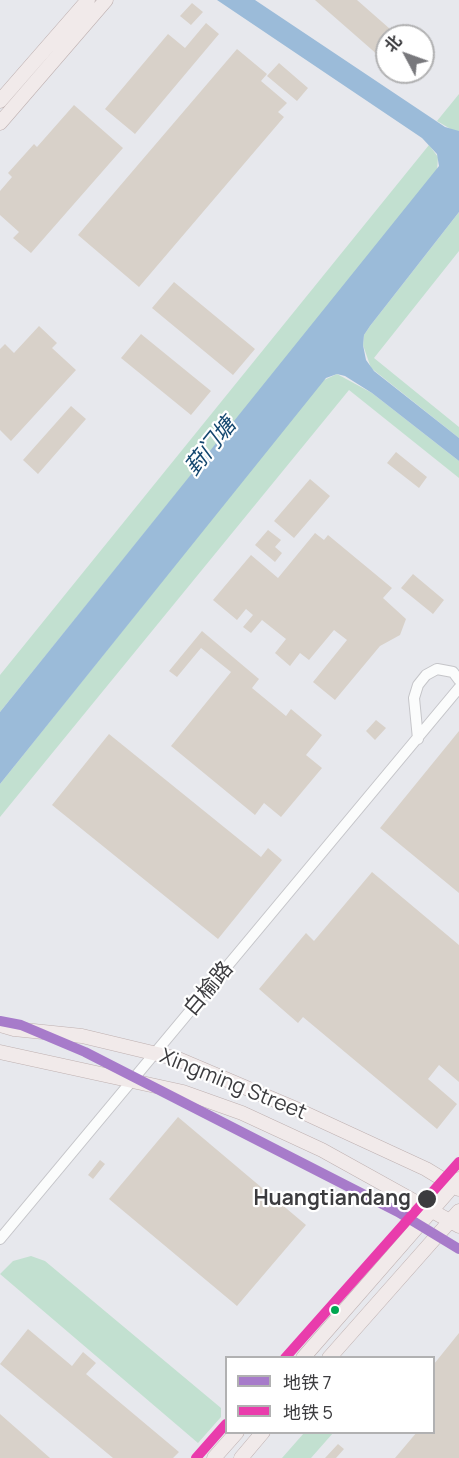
<!DOCTYPE html>
<meta charset="utf-8">
<style>
body{margin:0}
#map{position:relative;width:459px;height:1458px;overflow:hidden;background:#e7e8ed;font-family:Manrope,"Noto Sans SC",sans-serif}
canvas{display:block}
.legend{position:absolute;left:225px;top:1356px;width:210px;height:78px;box-sizing:border-box;background:#fff;border:2px solid #b1b1b2;margin:0;padding:8px 10px;list-style:none;font-size:18px;color:#3c3c3f}
.legend li{display:flex;align-items:center;gap:12px;height:30px}
.legend b{width:30px;border:2px solid #b1b1b2}
.north{position:absolute;left:375px;top:24px;width:60px;height:60px;box-sizing:border-box;background:#fff;border:2px solid #b1b1b2;border-radius:50%;rotate:311deg;font-size:16px;font-weight:700;line-height:24px;text-align:center;color:#3c3c3f}
.north::after{content:'';display:block;margin:auto;width:21px;height:27px;background:#78787c;clip-path:polygon(50% 0,100% 100%,50% 72%,0 100%)}
</style>
<div id="map">
<canvas width="459" height="1458"></canvas>
<ul class="legend">
<li><b style="height:8px;background:#a77bca"></b>地铁 7</li>
<li><b style="height:8px;background:#e93cac"></b>地铁 5</li>
</ul>
<div class="north">北</div>
</div>
<script>
const context = document.querySelector('canvas').getContext('2d');
context.lineJoin = 'round';
function paint(path, color) {
  context.fillStyle = color;
  context.fill(path, 'evenodd');
}
function toPath(rows) {
  const path = new Path2D();
  for (const r of rows) {
    path.moveTo(r[0], r[1]);
    for (let i = 2; i < r.length; i += 2) path.lineTo(r[i], r[i + 1]);
  }
  return path;
}
function trace(path, color, width, dash) {
  context.strokeStyle = color;
  context.lineWidth = width;
  context.lineCap = dash ? 'butt' : 'round';
  context.setLineDash(dash || []);
  context.stroke(path);
}
function label(font, color, halo, rows, align = 'center') {
  context.font = font + ' Manrope,"Noto Sans SC",sans-serif';
  context.lineWidth = 4.5;
  context.setLineDash([]);
  context.textBaseline = 'middle';
  context.strokeStyle = halo;
  context.fillStyle = color;
  for (const [text, x, y, turn = 0] of rows) {
    context.save();
    context.translate(x, y);
    context.rotate((+turn || 0) * Math.PI / 180);
    context.textAlign = isNaN(turn) ? turn : align;
    if (halo) context.strokeText(text, 0, 0);
    context.fillText(text, 0, 0);
    context.restore();
  }
}
paint(toPath([
 [459,94,459,131,454,131,437,121],
 [429,145,438,157,437,171,0,712,0,675],
 [459,212,459,251,374,358,459,427,459,438,371,368,363,345,364,335,370,326],
 [337,374,372,393,459,461,459,478,349,390,0,817,0,784,322,381],
 [31,1256,45,1261,221,1408,221,1417,198,1443,0,1274,13,1261],
 [304,1433,333,1433,311,1458,282,1458]
]), '#c2e0d0');
paint(toPath([
 [217,0,255,0,445,127,459,131,459,212,370,326,364,335,363,345,366,360,374,371,459,438,459,461,372,393,345,376,337,374,326,378,0,784,0,712,439,166,437,154,422,138]
]), '#9bbbd9');
paint(toPath([
 [315,0,357,0,398,36,387,36,387,63],
 [192,3,203,12,191,25,180,16],
 [206,23,219,34,135,134,105,109,168,34,185,48],
 [237,49,267,74,261,81,287,103,278,112,284,117,139,287,78,235],
 [279,63,308,88,297,101,267,76],
 [74,105,123,148,31,253,13,238,19,232,0,215,0,191,12,177,8,173,34,144,37,147],
 [174,282,255,349,233,375,152,308],
 [39,326,57,343,52,348,76,370,11,441,0,430,0,349,5,344,14,353],
 [141,334,211,391,191,415,121,358],
 [71,406,86,419,38,474,23,460],
 [396,452,427,477,419,488,387,463],
 [310,479,330,496,294,538,274,521],
 [268,530,281,540,275,547,282,553,275,562,255,545],
 [315,533,324,540,328,535,392,588,383,598,406,619,400,635,380,646,335,700,313,682,347,640,334,630,309,660,300,653,290,666,275,653,286,639,262,620,251,633,243,627,253,615,246,609,237,620,213,600,251,555,278,578],
 [413,574,444,600,433,614,401,588],
 [202,631,259,679,252,688,286,716,291,709,322,735,306,755,322,768,281,817,264,803,255,815,171,746,231,672,201,648,177,677,169,671],
 [376,720,386,728,375,740,366,731],
 [459,731,459,893,380,828],
 [109,734,261,857,268,848,282,860,218,939,52,805],
 [372,872,459,945,459,1082,439,1065,428,1079,457,1104,437,1129,303,1017,298,1023,259,989,306,933,314,941],
 [178,1117,306,1225,237,1306,109,1199],
 [100,1160,105,1164,93,1179,88,1175],
 [28,1329,72,1366,83,1352,96,1363,86,1374,179,1452,173,1458,113,1458,0,1364],
 [459,1333,459,1458,395,1458,417,1432,434,1432,434,1364],
 [0,1414,50,1458,0,1458],
 [338,1444,344,1449,336,1458,325,1458]
]), '#d8d1c9');
const minor = toPath([
 [418,739,414,698,418,685,426,675,437,669,453,672,459,680],
 [0,1239,459,688]
]);
const major = toPath([
 [0,101,88,0],
 [0,123,106,0],
 [0,1025,14,1029,82,1036,178,1059,296,1109,426,1169,459,1189],
 [0,1052,183,1092,242,1113,322,1150,459,1226],
 [303,1358,459,1179],
 [329,1358,459,1211],
 [214,1458,237,1432],
 [241,1458,263,1432]
]);
trace(minor, '#c5c5c9', 12);
trace(major, '#beb0b0', 15);
trace(minor, '#fbfcfc', 10);
trace(major, '#f1eaea', 14);
trace(toPath([
 [0,1021,21,1025,85,1052,398,1212,459,1249]
]), '#a77bca', 10);
trace(toPath([
 [285,1358,459,1162],
 [196,1458,226,1424]
]), '#e93cac', 10);
for (const [x, y, r, color] of [
 [427,1199,10,"#3c3c3f"],
 [335,1310,5,"#00a651"]
]) {
  const dot = new Path2D();
  dot.arc(x, y, r, 0, 2 * Math.PI);
  context.fillStyle = color;
  context.fill(dot);
  trace(dot, '#fff', 2);
}
label('21px', '#3c3c3f', '#fff', [
 ["白榆路",209,989,-50],
 ["Xingming Street",233,1085,22]
]);
label('bold 21px', '#3c3c3f', '#fff', [
 ["Huangtiandang",411,1199]
], 'right');
label('italic 22px', '#14476f', '#fff', [
 ["葑门塘",211,447,-51]
]);
</script>
